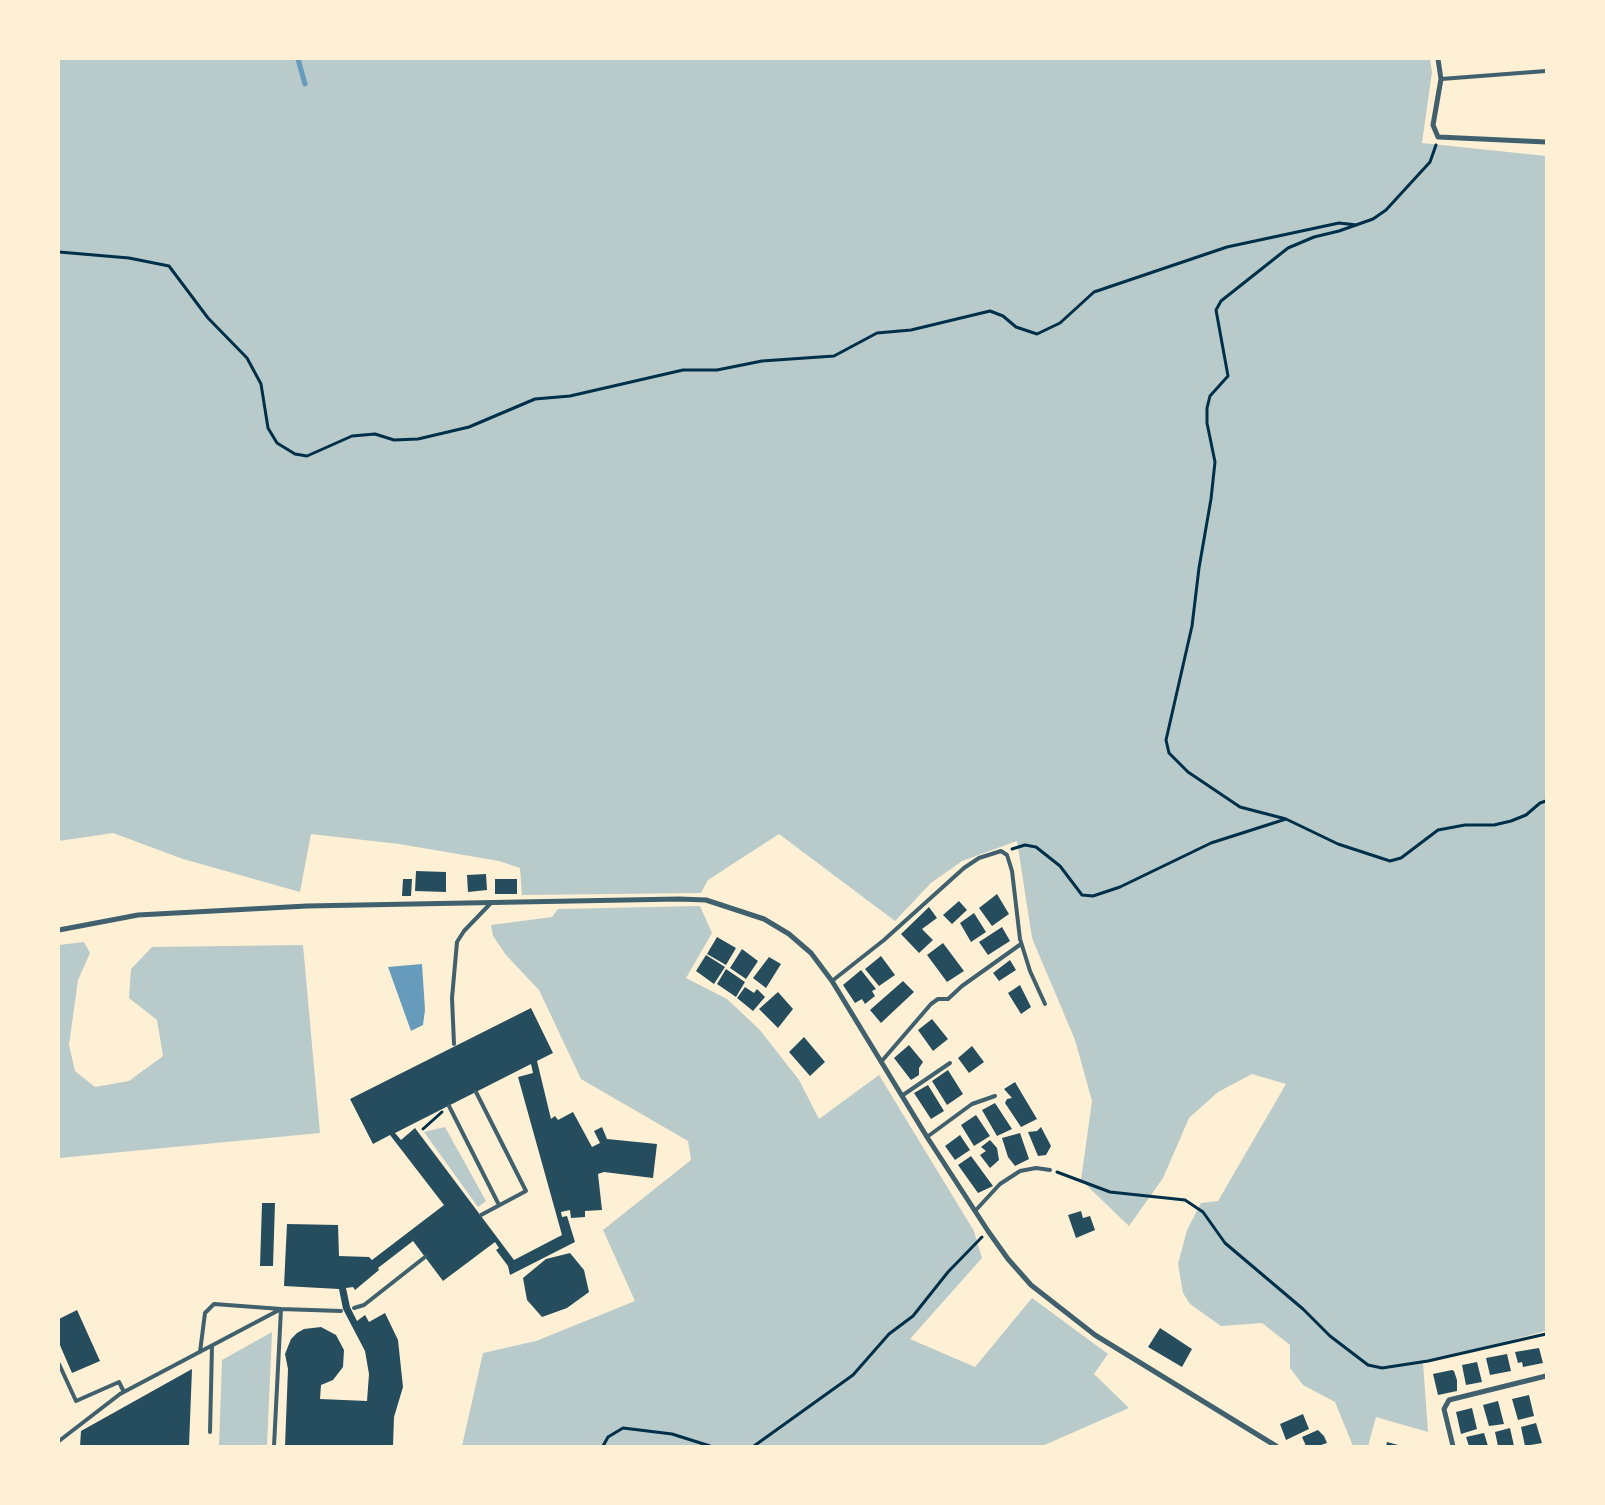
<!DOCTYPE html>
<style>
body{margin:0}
#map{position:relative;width:1605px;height:1505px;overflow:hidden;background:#fdf0d5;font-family:"Titillium Web",sans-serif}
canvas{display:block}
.frame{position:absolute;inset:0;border:60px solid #fdf0d5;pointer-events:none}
</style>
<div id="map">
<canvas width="1605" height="1505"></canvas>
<div class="frame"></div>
</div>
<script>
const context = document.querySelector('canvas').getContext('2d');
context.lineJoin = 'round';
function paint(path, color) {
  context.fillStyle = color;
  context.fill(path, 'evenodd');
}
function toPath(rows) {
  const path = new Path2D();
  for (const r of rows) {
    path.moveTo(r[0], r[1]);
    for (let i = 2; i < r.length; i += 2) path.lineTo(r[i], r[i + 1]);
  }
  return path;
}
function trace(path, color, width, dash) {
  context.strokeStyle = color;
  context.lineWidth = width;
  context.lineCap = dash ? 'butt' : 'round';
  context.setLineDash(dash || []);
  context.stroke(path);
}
paint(toPath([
 [59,59,1430,59,1432,72,1422,143,1546,156,1546,1331,1423,1363,1428,1432,1376,1417,1368,1446,1353,1446,1335,1402,1303,1385,1290,1368,1290,1345,1262,1323,1221,1326,1190,1304,1183,1293,1178,1264,1187,1230,1201,1203,1218,1201,1286,1084,1252,1074,1218,1092,1189,1118,1163,1178,1129,1226,1081,1180,1092,1101,1075,1040,1032,938,1017,841,962,861,931,883,895,921,779,834,708,880,701,893,522,895,520,868,499,861,399,844,311,834,300,892,183,859,113,833,59,841],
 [700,906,712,933,686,978,727,999,760,1030,799,1080,819,1119,879,1075,974,1231,982,1258,910,1339,975,1367,1032,1298,1108,1354,1094,1374,1129,1408,1042,1446,462,1446,483,1353,536,1341,635,1301,603,1230,691,1160,688,1141,581,1079,539,990,506,955,493,936,491,925,552,917,558,909],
 [84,942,90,953,78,980,69,1045,75,1071,95,1087,129,1081,163,1056,157,1020,129,998,131,969,152,947,303,945,320,1133,59,1158,59,945],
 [445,1127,486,1201,478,1207,424,1132],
 [272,1332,267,1446,219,1446,222,1360]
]), '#b9caca');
paint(toPath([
 [422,964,425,1010,423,1025,411,1031,388,967]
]), '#669bbc');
trace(toPath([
 [298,59,305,84]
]), '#669bbc', 5);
paint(toPath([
 [416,871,446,872,446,892,415,891],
 [486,874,487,890,468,892,467,875],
 [403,879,412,879,411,896,402,896],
 [495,879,517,879,517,894,495,894],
 [997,894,1009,914,992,926,979,908],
 [959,901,967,910,952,924,943,915],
 [929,907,937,918,922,929,933,940,919,953,901,934],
 [974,913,986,932,971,942,960,923],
 [1002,927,1010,941,988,955,979,942],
 [717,937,736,948,726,965,707,954],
 [943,943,964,971,947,982,927,955],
 [742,949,758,961,746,979,730,968],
 [706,955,725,967,714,984,696,971],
 [881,956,895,975,879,986,865,969],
 [769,957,781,964,766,988,753,978],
 [1010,960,1016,970,999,981,993,973],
 [726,969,745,982,736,997,717,984],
 [861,970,876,989,872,991,875,996,865,1004,862,999,855,1003,843,985],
 [903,981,914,992,881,1023,870,1010],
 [1020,985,1031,1007,1021,1014,1008,993],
 [745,987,754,993,757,989,765,997,753,1011,737,998],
 [778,992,793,1009,778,1028,759,1009],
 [531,1008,553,1053,537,1061,551,1119,555,1116,558,1120,573,1112,592,1147,600,1143,594,1131,602,1127,607,1139,657,1144,653,1178,604,1172,598,1174,602,1210,585,1211,585,1217,571,1218,570,1210,561,1212,562,1217,567,1216,575,1242,510,1275,508,1266,496,1250,499,1248,495,1242,443,1281,413,1241,378,1268,379,1270,355,1290,353,1287,346,1288,350,1307,357,1321,365,1315,369,1322,385,1313,398,1340,403,1387,394,1417,393,1446,285,1446,288,1369,285,1354,291,1339,297,1333,304,1329,321,1327,336,1335,344,1350,343,1367,333,1380,321,1385,320,1399,367,1401,369,1374,365,1351,343,1309,339,1289,284,1286,287,1224,338,1225,339,1256,369,1257,372,1260,444,1205,390,1135,373,1144,350,1099],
 [531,1064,533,1073,518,1077,562,1235,514,1260,415,1128,401,1140,395,1133],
 [932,1019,948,1039,933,1051,918,1030],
 [804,1037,825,1062,810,1076,789,1052],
 [909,1045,923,1062,919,1068,919,1075,911,1080,894,1058],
 [972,1046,984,1062,969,1073,958,1058],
 [948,1070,963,1094,947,1105,932,1081],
 [1015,1082,1037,1119,1021,1127,1005,1103,1007,1099,1012,1098,1004,1089],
 [928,1085,944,1111,931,1119,914,1093],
 [995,1103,1012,1129,997,1136,982,1110],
 [976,1115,990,1136,974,1146,961,1125],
 [1041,1127,1051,1146,1046,1155,1038,1156,1028,1132,1037,1131],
 [1020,1133,1029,1159,1015,1166,1008,1157,1002,1138],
 [960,1135,970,1150,955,1160,945,1146],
 [990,1140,997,1148,999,1160,990,1168,980,1155,986,1151,981,1147],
 [971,1156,993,1186,978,1193,958,1165],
 [262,1203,275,1203,273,1266,260,1266],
 [1081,1211,1083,1218,1090,1216,1095,1230,1076,1238,1068,1215],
 [570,1253,584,1270,589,1292,567,1308,542,1317,527,1300,523,1278,546,1259],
 [77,1310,100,1361,72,1373,59,1343,59,1319],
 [1160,1328,1192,1349,1182,1367,1148,1347],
 [1539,1348,1543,1363,1523,1367,1522,1362,1518,1363,1515,1352],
 [1507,1354,1511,1371,1490,1375,1486,1358],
 [1477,1362,1482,1382,1466,1385,1462,1365],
 [192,1369,189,1446,80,1446,81,1431],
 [1452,1370,1454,1371,1457,1380,1457,1391,1438,1395,1433,1374],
 [1529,1395,1534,1416,1518,1420,1512,1399],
 [1498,1401,1504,1424,1489,1426,1483,1405],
 [1472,1408,1477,1429,1461,1434,1456,1412],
 [1303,1414,1309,1429,1286,1440,1280,1424],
 [1536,1423,1542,1443,1525,1446,1521,1427],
 [1510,1428,1514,1446,1498,1446,1495,1432],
 [1318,1430,1324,1436,1327,1443,1318,1446,1306,1446,1302,1437],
 [1484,1433,1488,1446,1469,1446,1466,1437],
 [1387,1442,1402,1446,1386,1446]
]), '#264d5e');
trace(toPath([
 [1436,145,1430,162,1386,210,1373,219,1339,231,1314,237,1288,248,1221,301,1216,310,1228,376,1210,396,1207,408,1207,423,1215,462,1211,499,1199,568,1192,626,1166,740,1169,753,1188,772,1240,807,1286,819,1338,844,1390,861,1401,858,1438,830,1465,825,1494,825,1511,821,1526,815,1540,803,1546,801],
 [59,252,129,258,169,266,208,318,247,358,261,384,268,428,277,443,295,454,307,456,352,436,375,434,394,440,418,439,469,427,535,399,570,396,683,370,717,370,762,361,834,356,877,333,911,330,990,311,1003,316,1016,327,1037,334,1060,323,1094,292,1227,247,1339,223,1357,225],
 [1012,849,1025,845,1036,847,1060,866,1082,895,1093,896,1120,887,1211,843,1286,819],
 [423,1129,442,1112],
 [1057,1172,1110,1192,1185,1200,1203,1212,1225,1243,1303,1309,1330,1336,1368,1365,1382,1368,1428,1361,1546,1334],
 [603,1446,608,1437,623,1428,672,1434,710,1446],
 [754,1446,853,1375,889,1334,913,1316,948,1272,982,1237]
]), '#003049', 3);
trace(toPath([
 [1441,79,1546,71],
 [832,981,884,940,964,868,979,858,1001,851,1007,855,1012,871,1020,939,1030,971,1045,1004],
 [454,1044,452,998,457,942,464,931,490,904],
 [881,1062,931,1004,938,999,948,999,962,986,1021,944],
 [476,1092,526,1191,481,1215],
 [903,1095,950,1063],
 [449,1106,499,1205],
 [927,1137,972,1104,995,1096],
 [975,1211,1000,1184,1020,1171,1036,1168,1050,1170],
 [354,1308,364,1305,425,1257],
 [200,1352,205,1313,214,1304,281,1309,274,1446],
 [59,1364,76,1401,119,1382,124,1392],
 [210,1432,212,1346],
 [59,1441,120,1394,281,1309,341,1311]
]), '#3f606c', 4);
trace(toPath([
 [1438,59,1441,79,1433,125,1438,137,1546,142],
 [59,930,138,915,307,906,679,899,706,900,764,919,789,934,811,953,832,981,927,1137,988,1231,1008,1259,1031,1285,1095,1335,1276,1446],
 [1453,1446,1444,1409,1449,1400,1546,1376]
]), '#3f606c', 5);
</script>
